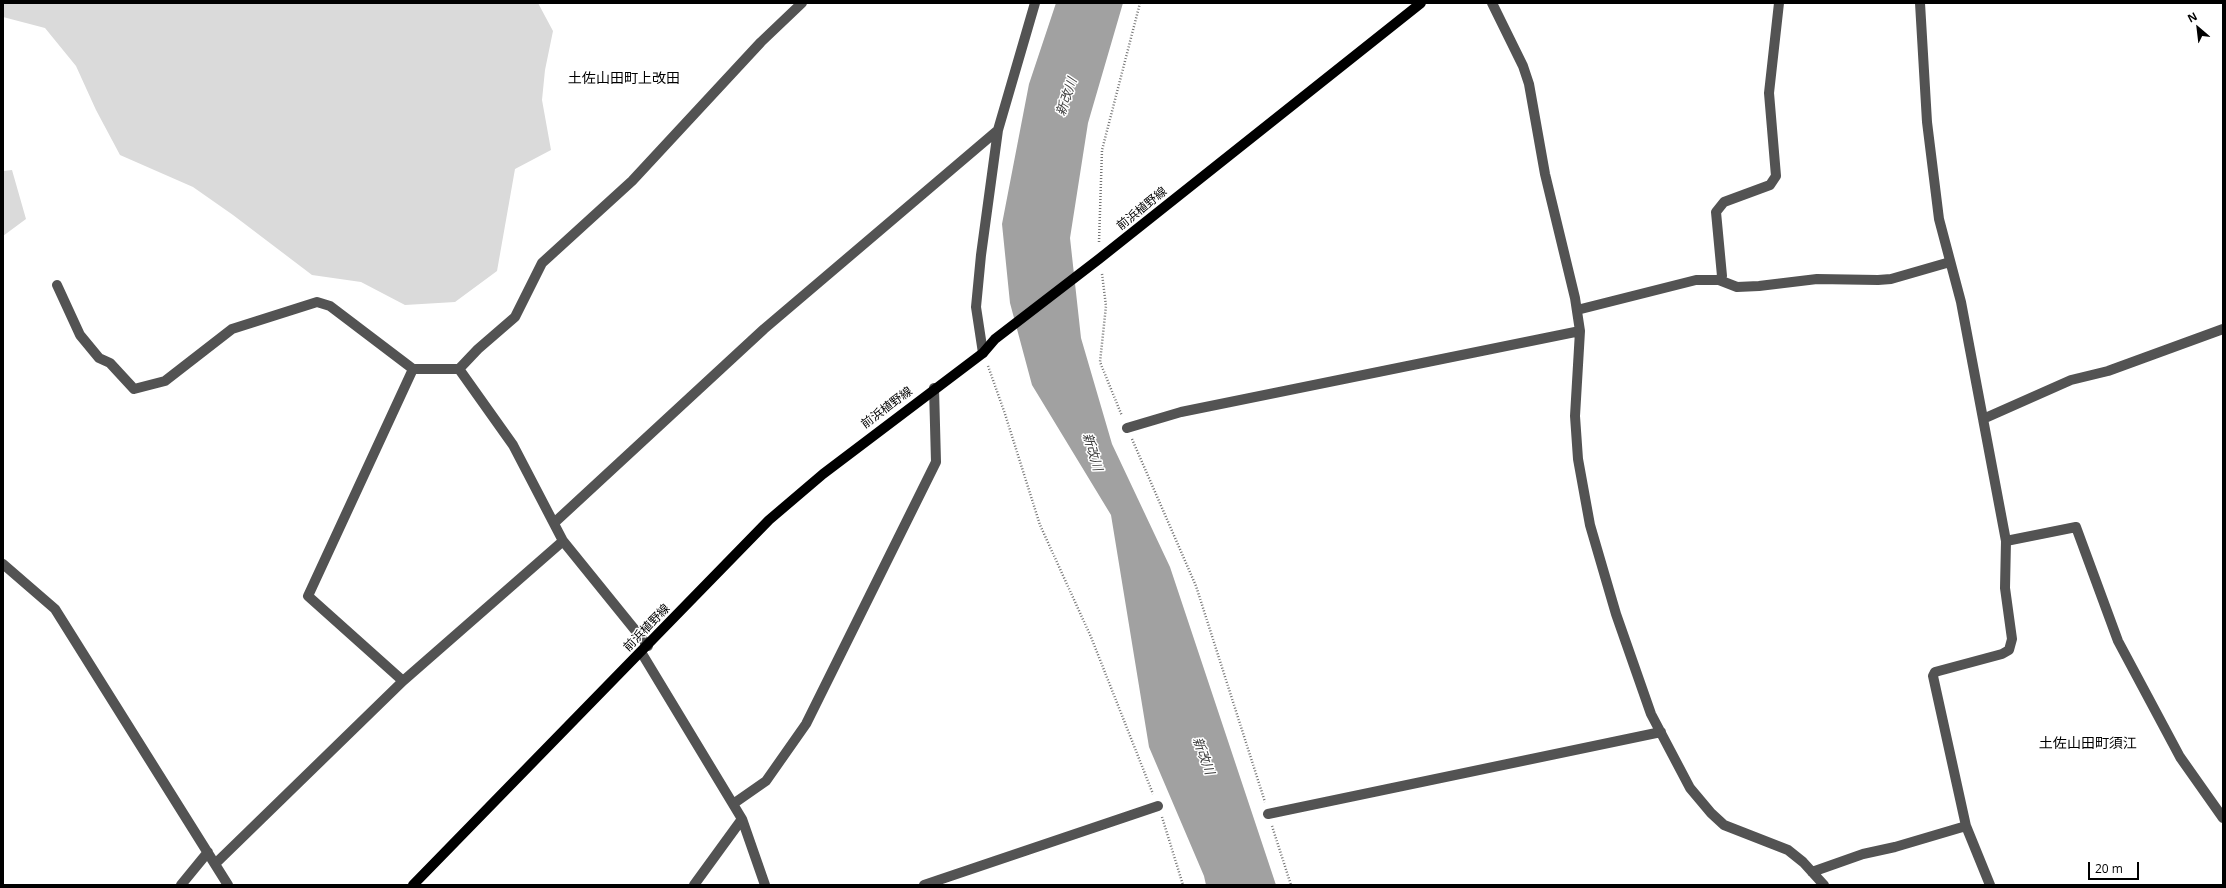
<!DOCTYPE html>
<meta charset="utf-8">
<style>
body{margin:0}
#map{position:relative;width:2226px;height:888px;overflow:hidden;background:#fff;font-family:"Open Sans",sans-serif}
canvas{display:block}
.frame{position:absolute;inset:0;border:4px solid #000;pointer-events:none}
.north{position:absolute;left:2178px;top:8px;width:40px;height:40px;-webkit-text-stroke:3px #fff;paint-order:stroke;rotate:332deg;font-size:11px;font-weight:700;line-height:16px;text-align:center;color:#000}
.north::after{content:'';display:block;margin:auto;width:14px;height:18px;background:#000;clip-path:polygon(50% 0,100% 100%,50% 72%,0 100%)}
.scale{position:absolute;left:2088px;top:862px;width:51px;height:18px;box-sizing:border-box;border:2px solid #000;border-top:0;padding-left:5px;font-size:12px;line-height:14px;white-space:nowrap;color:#000;-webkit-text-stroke:3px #fff;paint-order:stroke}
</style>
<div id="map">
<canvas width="2226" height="888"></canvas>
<div class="frame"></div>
<div class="north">N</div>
<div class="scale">20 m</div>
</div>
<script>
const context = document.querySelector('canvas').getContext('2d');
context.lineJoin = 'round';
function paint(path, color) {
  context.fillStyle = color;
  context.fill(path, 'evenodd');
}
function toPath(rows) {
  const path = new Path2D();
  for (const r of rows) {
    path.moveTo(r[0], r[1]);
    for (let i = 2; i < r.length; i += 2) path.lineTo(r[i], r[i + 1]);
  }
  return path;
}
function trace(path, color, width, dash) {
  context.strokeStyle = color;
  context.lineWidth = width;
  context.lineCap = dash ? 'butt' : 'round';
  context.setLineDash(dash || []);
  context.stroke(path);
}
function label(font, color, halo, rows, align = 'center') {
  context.font = font + ' "Open Sans","Noto Sans JP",sans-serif';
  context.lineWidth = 3;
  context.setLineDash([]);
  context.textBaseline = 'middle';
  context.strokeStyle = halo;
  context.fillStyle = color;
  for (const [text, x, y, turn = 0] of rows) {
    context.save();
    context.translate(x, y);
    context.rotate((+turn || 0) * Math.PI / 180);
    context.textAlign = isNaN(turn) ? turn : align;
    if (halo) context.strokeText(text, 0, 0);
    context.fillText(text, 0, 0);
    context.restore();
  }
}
paint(toPath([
 [3,3,538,3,553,31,545,70,542,100,551,150,515,169,497,271,455,302,405,305,361,282,312,275,233,215,193,187,120,155,96,110,76,66,45,28,3,17],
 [12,170,26,219,3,236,3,171]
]), '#dadada');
paint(toPath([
 [1056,3,1123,3,1088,123,1070,238,1081,338,1112,444,1170,567,1276,885,1206,885,1204,876,1149,747,1111,515,1032,385,1010,303,1002,224,1029,84]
]), '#a1a1a1');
trace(toPath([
 [1099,242,1102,150,1140,3],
 [1102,274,1106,306,1100,362,1122,416],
 [988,366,1005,414,1040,525,1091,637,1153,794],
 [1132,439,1196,586,1265,802],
 [1162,817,1183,885],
 [1272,826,1291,885]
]), '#757575', 2.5, [1, 2]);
trace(toPath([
 [1492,3,1523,66,1529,84,1545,174,1575,298,1580,331,1575,416,1578,459,1590,525,1616,614,1651,714,1690,788,1711,813,1724,825,1788,850,1803,862,1824,885],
 [1920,3,1927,122,1939,219,1961,302,2006,541,2076,527,2118,641,2180,757,2223,818],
 [1719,280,1737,287,1759,286,1817,279,1878,280,1891,279,1950,262],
 [57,285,80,335,99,358,110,363,134,389,165,381,232,329,317,302,330,306,413,369],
 [1577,310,1696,280,1719,280,1722,276,1716,212,1724,202,1770,185,1776,176,1769,93,1779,3],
 [983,353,976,307,981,255,998,130,1035,3],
 [459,369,513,445,563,541,648,646],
 [1983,419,2071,380,2108,371,2223,329],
 [1127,428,1181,412,1580,331],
 [554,523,764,329,998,130],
 [3,564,55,609,228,885],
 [641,652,742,819,765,885],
 [403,681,308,596,413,369,459,369,478,349,515,317,542,263,632,181,761,42,802,3],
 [733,804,766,781,806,724,936,462,934,388],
 [1268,814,1661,732],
 [1966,826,1933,676,1935,672,2002,654,2009,650,2012,639,2005,588,2006,541],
 [215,864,403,681,563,541],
 [1812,872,1863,854,1895,847,1966,826,1990,885],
 [181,885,208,852],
 [694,885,742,819],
 [924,885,1158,806]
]), '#535353', 10);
trace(toPath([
 [413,885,769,520,823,474,983,353,995,339,1099,259,1421,3]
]), '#000', 10);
label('12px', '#000', '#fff', [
 ["前浜植野線",1142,209,-39],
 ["前浜植野線",887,408,-37],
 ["前浜植野線",647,628,-46]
]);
label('italic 13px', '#424242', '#fff', [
 ["新改川",1067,97,-71],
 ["新改川",1092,452,73],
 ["新改川",1203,756,70]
]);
label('14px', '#000', '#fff', [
 ["土佐山田町上改田",624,79],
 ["土佐山田町須江",2088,744]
]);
</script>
